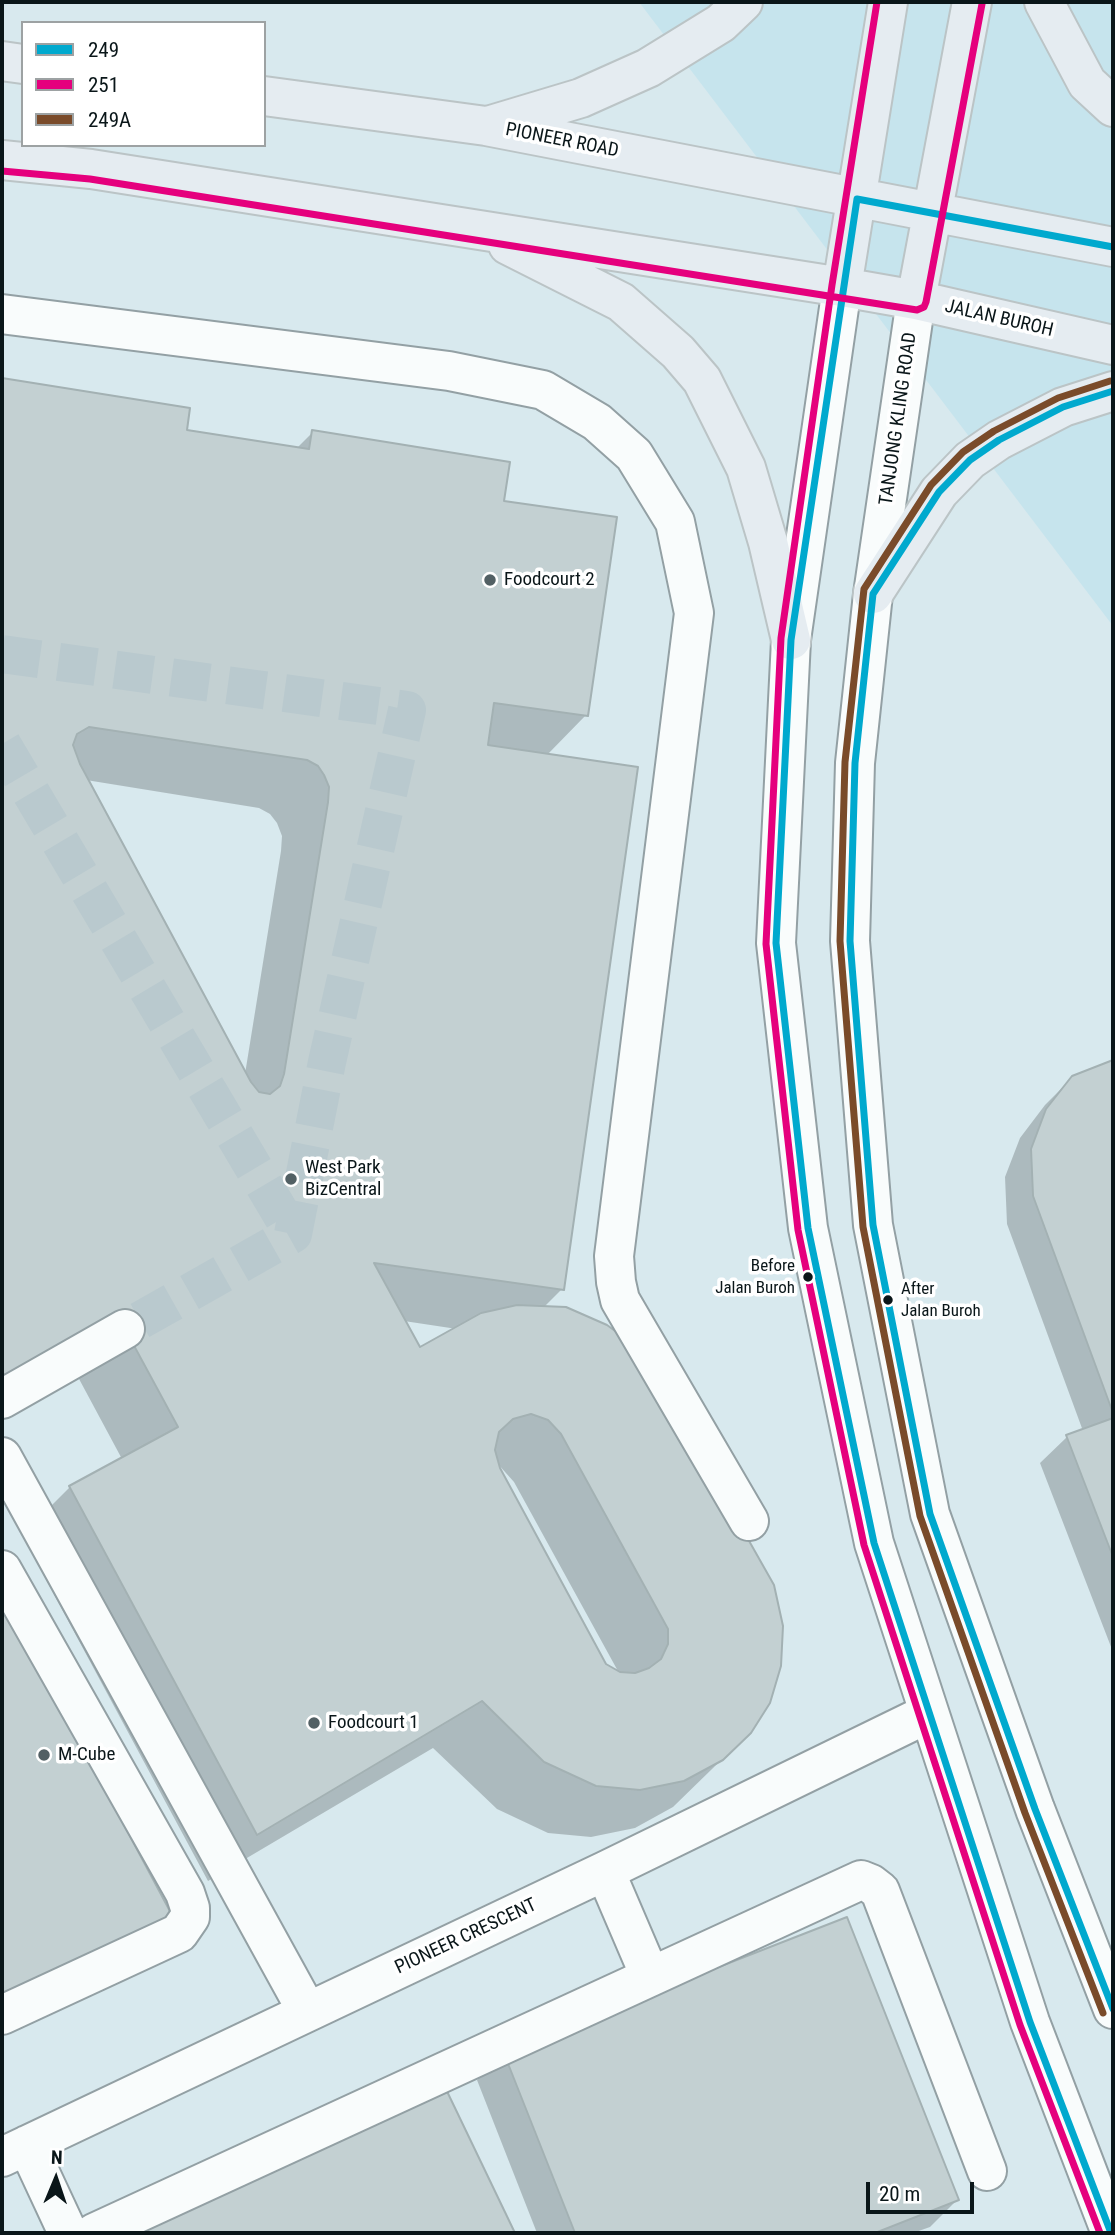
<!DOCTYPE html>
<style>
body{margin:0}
#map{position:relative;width:1115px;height:2235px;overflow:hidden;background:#d8e9ee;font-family:"Roboto Condensed",sans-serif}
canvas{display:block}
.frame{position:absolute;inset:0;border:4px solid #0a1619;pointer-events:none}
.legend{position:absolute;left:21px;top:21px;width:245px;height:126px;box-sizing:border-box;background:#fff;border:2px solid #9da2a3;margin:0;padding:9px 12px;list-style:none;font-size:21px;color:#0a1619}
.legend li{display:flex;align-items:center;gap:14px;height:35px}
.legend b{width:35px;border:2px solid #9da2a3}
.north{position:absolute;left:21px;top:2144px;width:70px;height:70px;-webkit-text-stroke:5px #fff;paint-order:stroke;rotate:2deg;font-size:19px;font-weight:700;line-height:28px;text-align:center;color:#0a1619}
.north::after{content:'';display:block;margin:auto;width:24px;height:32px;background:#0a1619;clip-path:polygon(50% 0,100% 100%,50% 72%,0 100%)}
.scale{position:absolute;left:866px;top:2182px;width:108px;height:32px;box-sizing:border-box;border:4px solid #0a1619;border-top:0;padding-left:9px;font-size:21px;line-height:24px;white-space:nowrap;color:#0a1619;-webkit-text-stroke:5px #fff;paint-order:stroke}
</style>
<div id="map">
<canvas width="1115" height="2235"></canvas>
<div class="frame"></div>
<ul class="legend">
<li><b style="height:9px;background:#00a9ce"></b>249</li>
<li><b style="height:9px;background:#e5007d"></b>251</li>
<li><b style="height:9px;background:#7a4b2a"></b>249A</li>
</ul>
<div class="north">N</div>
<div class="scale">20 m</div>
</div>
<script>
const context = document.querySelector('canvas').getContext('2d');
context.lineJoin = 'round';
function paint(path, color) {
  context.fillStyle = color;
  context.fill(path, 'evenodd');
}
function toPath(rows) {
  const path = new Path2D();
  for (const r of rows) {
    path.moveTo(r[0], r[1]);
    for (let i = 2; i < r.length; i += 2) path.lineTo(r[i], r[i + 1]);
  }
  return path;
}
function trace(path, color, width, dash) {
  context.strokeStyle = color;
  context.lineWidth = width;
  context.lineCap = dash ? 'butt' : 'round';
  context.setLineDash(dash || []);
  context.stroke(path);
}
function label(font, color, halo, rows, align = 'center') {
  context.font = font + ' "Roboto Condensed",sans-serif';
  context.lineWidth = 7;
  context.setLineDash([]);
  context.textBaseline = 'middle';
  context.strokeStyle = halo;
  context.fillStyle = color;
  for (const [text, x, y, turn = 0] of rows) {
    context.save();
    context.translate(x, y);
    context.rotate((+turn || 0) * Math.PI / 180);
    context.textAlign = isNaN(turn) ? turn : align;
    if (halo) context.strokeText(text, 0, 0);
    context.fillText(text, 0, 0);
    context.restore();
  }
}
paint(toPath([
 [639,2,1113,2,1113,626]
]), '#c6e4ed');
paint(toPath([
 [2,380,188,409,185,431,296,449,313,432,502,502,586,715,547,755,562,1289,543,1308,750,1732,673,1807,635,1828,591,1837,548,1833,497,1809,433,1748,208,1881,22,1535,70,1487,122,1459,71,1364,2,1401],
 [86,780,259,808,270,814,277,823,282,836,281,851,245,1074],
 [404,1321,457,1329,419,1349],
 [497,1463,514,1482,619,1673,605,1665],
 [1113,1062,1113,1652,1040,1463,1067,1437,1083,1431,1007,1224,1005,1177,1020,1138,1045,1105,1073,1077],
 [2,1599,170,1915,2,2013],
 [504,2053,957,2200,930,2227,913,2233,537,2233,477,2080],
 [442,2085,513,2233,128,2233]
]), '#0003');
const building = toPath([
 [2,378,190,408,187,430,309,449,312,430,510,462,504,501,617,517,588,716,494,703,488,745,638,767,564,1290,374,1263,420,1347,481,1313,517,1305,566,1307,607,1325,641,1350,774,1585,783,1626,781,1666,770,1703,751,1733,723,1760,684,1781,640,1790,596,1786,544,1762,482,1701,257,1835,69,1486,178,1427,119,1318,6,1378,2,1371,2,378],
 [89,727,307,760,318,766,324,775,329,787,328,802,284,1074,280,1086,270,1094,259,1092,251,1082,80,764,73,745,77,734,89,727],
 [531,1414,548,1420,561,1434,668,1629,668,1644,661,1659,649,1668,635,1673,620,1672,606,1664,500,1468,495,1450,499,1432,513,1419,531,1414],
 [1113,1060,1113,1413,1033,1196,1031,1149,1046,1109,1072,1076,1113,1060],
 [1113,1418,1113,1557,1066,1435,1113,1418],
 [2,1596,172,1915,2,2005,2,1596],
 [847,1917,959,2200,875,2233,575,2233,503,2051,847,1917],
 [443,2083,515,2233,124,2233,443,2083]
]);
paint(building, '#c3d0d2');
trace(building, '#a3b1b3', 2);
trace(toPath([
 [2,654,407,710,327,1062,293,1234,125,1329],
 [2,744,293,1234]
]), '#b9c9ce', 38, [38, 19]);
const minor = toPath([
 [842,287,791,640,776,943,808,1228,874,1543,1030,2022,1111,2233],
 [916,300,873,594,855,763,850,941,873,1225,930,1514,1035,1809,1113,2009],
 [2,314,449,371,543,390,597,422,634,455,675,522,694,613,614,1256,616,1282,620,1300,749,1521],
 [2,1399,125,1329],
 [2,1457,307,2011],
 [2,1570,185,1893,190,1908,190,1917,179,1933,2,2015],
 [605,1871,650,1976],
 [27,2145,68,2233],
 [2,2157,605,1871,929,1713],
 [94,2233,861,1880,871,1884,880,1891,987,2171]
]);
const major = toPath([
 [1044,2,1087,83,1113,107],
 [2,61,23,64],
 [264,96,486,126,1113,247],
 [491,125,581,98,648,68,721,23,743,2],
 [2,160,91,169,842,287,916,300,1113,345],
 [508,245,621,302,678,352,702,380,746,468,768,542,791,640],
 [842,287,888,2],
 [916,300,972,2],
 [873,594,939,492,970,460,999,440,1063,407,1113,391]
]);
trace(minor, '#93a0a4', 42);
trace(major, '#bbc4c6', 42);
trace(minor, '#f9fcfc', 38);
trace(major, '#e5ecf1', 38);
trace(toPath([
 [1113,391,1063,407,999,440,970,460,939,492,873,594,855,763,850,941,873,1225,930,1514,1035,1809,1113,2009],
 [1111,2233,1030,2022,874,1543,808,1228,776,943,791,640,857,199,1113,247]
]), '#00a9ce', 7);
trace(toPath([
 [877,2,832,285,781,638,766,944,798,1230,864,1545,1020,2025,1100,2233],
 [2,171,90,179,917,310,924,307,926,302,982,4]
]), '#e5007d', 7);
trace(toPath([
 [1103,2013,1025,1813,920,1516,863,1227,840,941,845,762,864,589,931,485,963,452,994,431,1058,398,1110,381]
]), '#7a4b2a', 7);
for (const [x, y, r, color] of [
 [490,580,7,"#526064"],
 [291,1179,7,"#526064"],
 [808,1277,6,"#0a1619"],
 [888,1300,6,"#0a1619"],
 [314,1723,7,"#526064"],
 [44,1755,7,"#526064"]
]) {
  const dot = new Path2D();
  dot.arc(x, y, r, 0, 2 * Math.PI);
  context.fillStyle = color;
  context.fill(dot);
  trace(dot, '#fff', 2.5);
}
label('17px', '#0a1619', '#fff', [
 ["Before",795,1267],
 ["Jalan Buroh",795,1289],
 ["After",901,1290,"left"],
 ["Jalan Buroh",901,1312,"left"]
], 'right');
label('19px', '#0a1619', '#fff', [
 ["PIONEER ROAD",562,141,11],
 ["JALAN BUROH",999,319,13],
 ["TANJONG KLING ROAD",899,419,-82],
 ["PIONEER CRESCENT",466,1937,-25]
]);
label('19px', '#0a1619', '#fff', [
 ["Foodcourt 2",504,580],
 ["West Park",305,1168],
 ["BizCentral",305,1190],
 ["Foodcourt 1",328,1723],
 ["M-Cube",58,1755]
], 'left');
</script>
